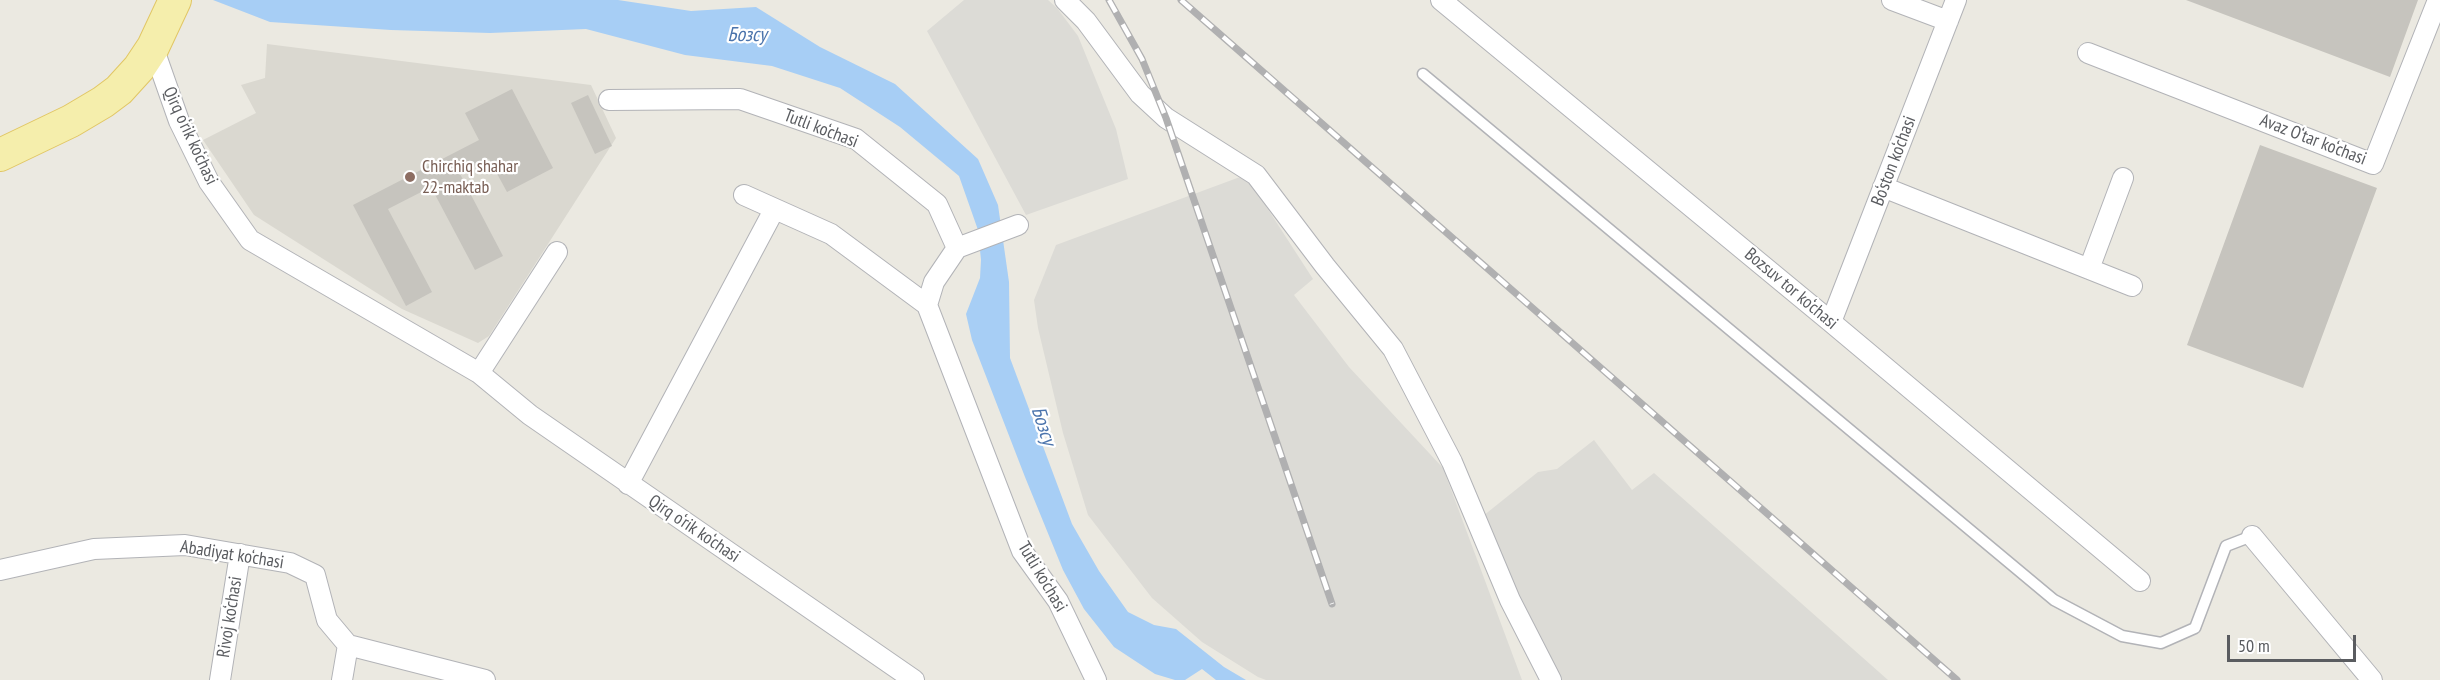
<!DOCTYPE html>
<meta charset="utf-8">
<style>
body{margin:0}
#map{position:relative;width:2440px;height:680px;overflow:hidden;background:#ebe9e1;font-family:"PT Sans Narrow",sans-serif}
canvas{display:block}
.scale{position:absolute;left:2227px;top:635px;width:129px;height:27px;box-sizing:border-box;border:3px solid #5a5c60;border-top:0;padding-left:8px;font-size:18px;line-height:21px;white-space:nowrap;color:#5a5c60;-webkit-text-stroke:4px #fff;paint-order:stroke}
</style>
<div id="map">
<canvas width="2440" height="680"></canvas>
<div class="scale">50 m</div>
</div>
<script>
const context = document.querySelector('canvas').getContext('2d');
context.lineJoin = 'round';
function paint(path, color) {
  context.fillStyle = color;
  context.fill(path, 'evenodd');
}
function toPath(rows) {
  const path = new Path2D();
  for (const r of rows) {
    path.moveTo(r[0], r[1]);
    for (let i = 2; i < r.length; i += 2) path.lineTo(r[i], r[i + 1]);
  }
  return path;
}
function trace(path, color, width, dash) {
  context.strokeStyle = color;
  context.lineWidth = width;
  context.lineCap = dash ? 'butt' : 'round';
  context.setLineDash(dash || []);
  context.stroke(path);
}
function label(font, color, halo, rows, align = 'center') {
  context.font = font + ' "PT Sans Narrow",sans-serif';
  context.lineWidth = 4.5;
  context.setLineDash([]);
  context.textBaseline = 'middle';
  context.strokeStyle = halo;
  context.fillStyle = color;
  for (const [text, x, y, turn = 0] of rows) {
    context.save();
    context.translate(x, y);
    context.rotate((+turn || 0) * Math.PI / 180);
    context.textAlign = isNaN(turn) ? turn : align;
    if (halo) context.strokeText(text, 0, 0);
    context.fillText(text, 0, 0);
    context.restore();
  }
}
paint(toPath([
 [964,0,1048,0,1057,8,1078,36,1116,129,1128,179,1026,215,927,31],
 [1240,177,1251,183,1313,279,1294,295,1349,367,1443,468,1522,680,1266,680,1258,677,1202,642,1152,598,1088,515,1063,433,1038,328,1034,300,1056,245],
 [1594,440,1632,490,1654,473,1888,680,1559,680,1517,599,1483,516,1538,472,1557,469]
]), '#dcdbd6');
paint(toPath([
 [267,44,591,85,616,138,489,336,478,343,402,309,254,215,203,140,256,113,241,85,265,78]
]), '#dad8d0');
paint(toPath([
 [213,0,618,0,691,11,756,7,820,47,895,84,978,159,998,205,1009,282,1010,358,1072,524,1099,571,1128,612,1154,625,1176,629,1224,667,1246,680,1216,680,1202,669,1185,680,1175,680,1155,674,1114,647,1084,609,1063,570,1025,477,972,340,966,314,980,278,981,260,978,230,959,176,900,127,840,88,772,66,685,55,586,29,490,33,391,30,270,22]
]), '#a7cef5');
paint(toPath([
 [2186,0,2418,0,2390,77],
 [512,89,553,168,507,192,489,159,460,174,503,256,475,270,431,187,388,209,432,292,406,306,353,205,479,140,465,113],
 [588,95,612,146,595,154,571,103],
 [2260,145,2377,188,2303,388,2187,345]
]), '#c6c4be');
const service = toPath([
 [1423,74,2054,600,2122,636,2161,643,2195,628,2226,546,2252,536]
]);
const minor = toPath([
 [1065,0,1086,21,1140,94,1166,118,1256,175,1325,266,1393,349,1452,462,1510,600,1551,680],
 [1441,0,1831,322,2140,581],
 [1892,0,1948,21],
 [153,47,179,121,209,182,250,240,479,373,530,415,914,680],
 [2088,53,2373,164,2438,0],
 [609,100,740,99,856,139,937,204,957,248,934,282,927,305,1022,551,1058,601,1096,680],
 [1883,187,2132,286],
 [744,195,831,234,927,305],
 [957,248,1018,225],
 [2089,269,2123,178],
 [1831,322,1956,0],
 [479,373,557,252],
 [628,484,774,210],
 [2252,536,2372,680],
 [0,570,94,549,185,545,290,563,315,575,327,620,348,645,485,680],
 [220,680,240,554],
 [342,680,348,645]
]);
const primary = toPath([
 [0,155,71,121,103,102,119,90,139,68,153,47,175,0]
]);
trace(service, '#b2b3b7', 13);
trace(minor, '#b2b3b7', 22);
trace(primary, '#e1c664', 34);
trace(service, '#fff', 10);
trace(minor, '#fff', 20);
trace(primary, '#f5eeac', 32);
const rail = toPath([
 [1109,0,1142,59,1166,118,1332,604],
 [1181,0,1957,680]
]);
trace(rail, '#b0b0b1', 7);
trace(rail, '#fff', 4.5, [14]);
for (const [x, y, r, color] of [
 [410,177,6,"#8d6e63"]
]) {
  const dot = new Path2D();
  dot.arc(x, y, r, 0, 2 * Math.PI);
  context.fillStyle = color;
  context.fill(dot);
  trace(dot, '#fff', 2);
}
label('18px', '#5a5c60', '#fff', [
 ["Tutli ko‘chasi",821,129,21],
 ["Qirq o‘rik ko‘chasi",190,136,65],
 ["Avaz O‘tar ko‘chasi",2313,140,21],
 ["Bo‘ston ko‘chasi",1894,161,-69],
 ["Bozsuv tor ko‘chasi",1791,289,40],
 ["Qirq o‘rik ko‘chasi",694,529,34],
 ["Abadiyat ko‘chasi",232,555,9],
 ["Tutli ko‘chasi",1042,577,59],
 ["Rivoj ko‘chasi",230,617,-81]
]);
label('18px', '#785e54', '#fff', [
 ["Chirchiq shahar",422,167],
 ["22-maktab",422,188]
], 'left');
label('italic 20px', '#4b74ac', '#fff', [
 ["Бозсу",747,35],
 ["Бозсу",1043,426,72]
]);
</script>
